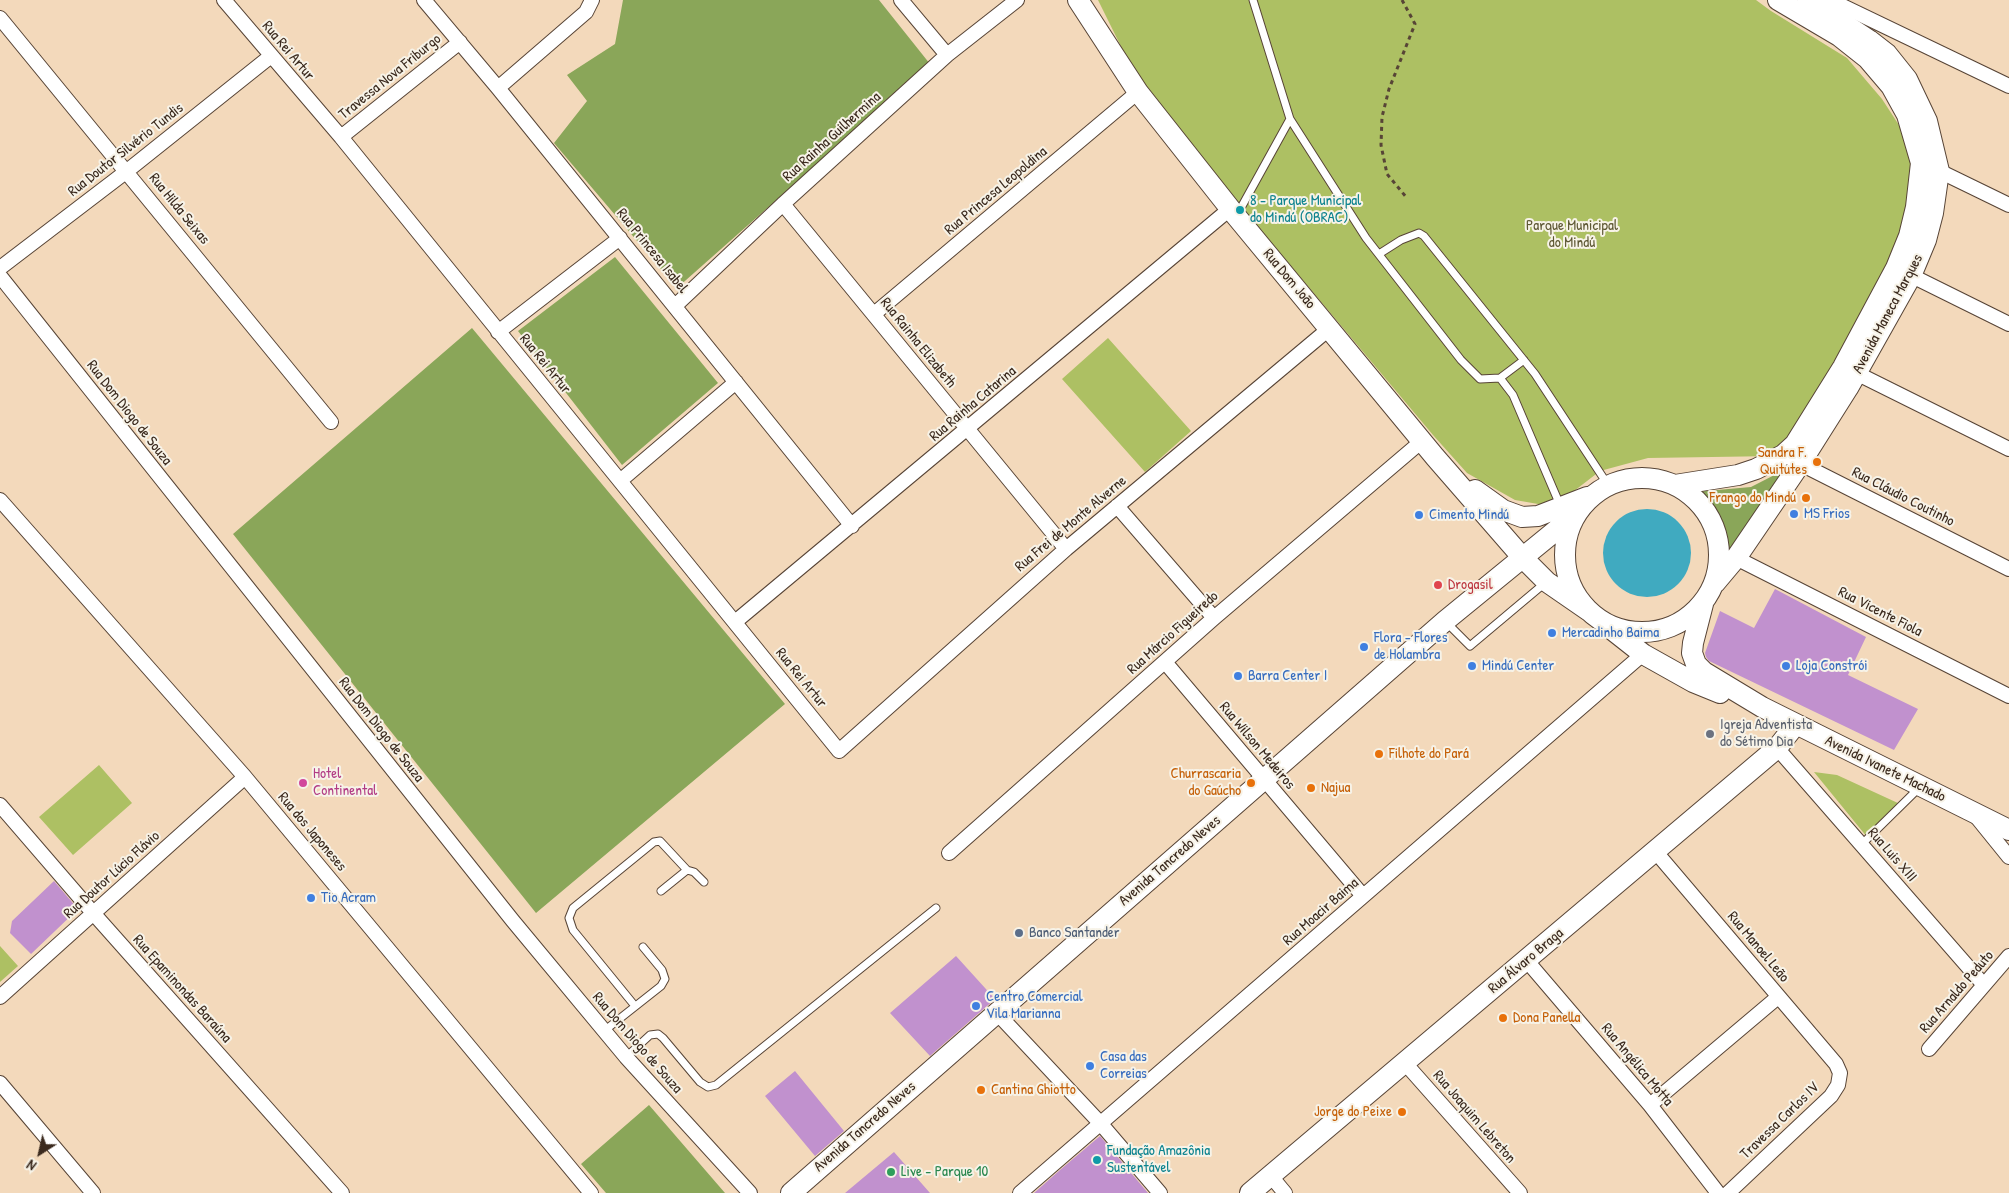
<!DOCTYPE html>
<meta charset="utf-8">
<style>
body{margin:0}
#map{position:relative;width:2009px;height:1193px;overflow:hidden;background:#f3d9bb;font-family:"Patrick Hand",sans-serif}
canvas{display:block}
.north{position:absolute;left:15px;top:1128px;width:50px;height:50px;-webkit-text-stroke:4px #f7f3e8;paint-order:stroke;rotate:215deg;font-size:14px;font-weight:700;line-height:20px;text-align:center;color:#3b2a1e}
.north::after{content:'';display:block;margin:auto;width:18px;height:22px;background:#3b2a1e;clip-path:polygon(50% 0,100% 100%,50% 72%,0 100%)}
</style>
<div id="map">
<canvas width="2009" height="1193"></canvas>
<div class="north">N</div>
</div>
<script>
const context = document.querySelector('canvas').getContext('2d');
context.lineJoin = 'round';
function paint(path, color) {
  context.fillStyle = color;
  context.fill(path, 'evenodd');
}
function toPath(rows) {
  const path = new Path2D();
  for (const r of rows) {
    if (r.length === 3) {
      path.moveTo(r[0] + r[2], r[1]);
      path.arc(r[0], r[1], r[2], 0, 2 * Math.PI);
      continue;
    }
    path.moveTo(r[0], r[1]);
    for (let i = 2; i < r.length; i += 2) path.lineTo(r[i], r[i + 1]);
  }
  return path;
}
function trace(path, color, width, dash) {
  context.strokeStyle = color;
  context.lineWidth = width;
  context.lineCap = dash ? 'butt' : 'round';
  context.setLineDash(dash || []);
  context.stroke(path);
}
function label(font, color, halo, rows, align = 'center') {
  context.font = font + ' "Patrick Hand",sans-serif';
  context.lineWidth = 4;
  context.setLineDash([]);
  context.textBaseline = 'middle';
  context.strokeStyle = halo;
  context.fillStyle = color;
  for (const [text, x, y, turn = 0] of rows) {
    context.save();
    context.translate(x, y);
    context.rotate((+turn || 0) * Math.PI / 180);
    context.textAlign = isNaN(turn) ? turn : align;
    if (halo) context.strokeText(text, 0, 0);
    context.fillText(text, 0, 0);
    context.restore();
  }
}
paint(toPath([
 [1098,0,1756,0,1771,11,1847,58,1882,99,1908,139,1914,175,1889,276,1776,456,1648,458,1600,471,1565,498,1544,505,1515,500,1467,473,1433,435,1142,89],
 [1108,338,1191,431,1145,472,1062,379],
 [99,765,132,803,73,855,39,817],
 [1814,772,1837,775,1900,804,1867,837],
 [0,946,18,966,0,982]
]), '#adc063');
paint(toPath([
 [623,0,879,0,930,64,677,288,554,143,587,101,567,75,615,44],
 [615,257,718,383,622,465,518,331],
 [472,328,785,704,536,913,233,534],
 [1792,466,1727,564,1725,529,1715,512,1695,492,1751,487],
 [649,1105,725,1193,606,1193,581,1164]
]), '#8aa659');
paint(toPath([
 [1647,553,44]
]), '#40aac0');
paint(toPath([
 [1775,589,1866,637,1848,675,1918,709,1894,750,1709,661,1706,657,1705,653,1720,611,1754,628],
 [54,881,78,909,31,954,10,933,12,921],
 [956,956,995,999,930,1056,890,1013],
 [795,1071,844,1131,815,1156,765,1096],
 [1100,1136,1148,1193,1034,1193,1060,1170],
 [894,1152,930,1193,845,1193]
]), '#c191ce');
const lane = toPath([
 [1253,0,1290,119,1366,238,1461,360,1480,379,1500,378,1513,395,1560,505],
 [1237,215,1290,119],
 [1379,254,1401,240,1419,233,1424,236,1535,374,1608,485],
 [1500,378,1524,360],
 [1446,622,1470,646,1545,583],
 [1861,845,1919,788],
 [661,891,687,870],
 [635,1006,573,930,569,918,573,908,654,842,660,841,687,870,694,872,704,882],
 [604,1031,661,986,665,979,662,970,643,947],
 [626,1057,650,1035,658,1034,663,1038,700,1082,708,1087,716,1085,936,908]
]);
const street = toPath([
 [224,0,341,137,839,751,1066,549,1330,328],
 [424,0,498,88,852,526],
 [901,0,947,55],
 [1830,0,2009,86],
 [0,18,331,422],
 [498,88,586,12,592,0],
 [341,137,460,42],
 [1933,168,2009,205],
 [783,204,1066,549],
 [0,268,127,171,271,56],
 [1904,272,2009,324],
 [0,276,513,921,626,1057,750,1193],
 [675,306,783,204,947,55,1017,0],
 [874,314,1138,92],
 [498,332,620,238],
 [1848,369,2009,449],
 [1793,460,2009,569],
 [620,481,736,382],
 [0,500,245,777,591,1193],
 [1117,506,1214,618],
 [1736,558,2009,696],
 [735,622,1231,208],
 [1165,662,1363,896],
 [1777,748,1983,984],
 [0,805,94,914,342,1193],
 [1975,815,2009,857],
 [1655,851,1836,1064,1840,1073,1838,1085,1831,1096,1728,1193],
 [949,853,1214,618,1422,441],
 [1527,961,1650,1105,1718,1193],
 [0,997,245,777],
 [996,1012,1101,1124,1160,1193],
 [1929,1049,2009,956],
 [1404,1062,1520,1193],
 [0,1083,93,1193],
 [1650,1105,1778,997],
 [1270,1175,1285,1193],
 [1020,1193,1643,654]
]);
const secondary = toPath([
 [1078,0,1138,92,1236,216,1435,457,1522,557,1547,582,1589,611],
 [1642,555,77],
 [1675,485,1738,475,1756,469,1783,455,1795,444,1843,367,1896,268,1909,236,1916,207,1921,163,1907,115,1891,86,1868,59,1839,36,1778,0],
 [1475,490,1503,510,1522,517,1538,516,1587,497],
 [1715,583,1736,558,1800,464,1848,388,1911,276,1926,240,1933,213,1939,171,1927,121,1907,79,1887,54,1869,40,1808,0],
 [1703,604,1693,643,1692,653,1696,664,1704,672,1762,707,2009,830],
 [1610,628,1643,654,1693,682,1720,693],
 [791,1193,1445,621,1576,514],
 [1250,1193,1777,748,1796,724]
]);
trace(lane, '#574436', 9);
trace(street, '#574436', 16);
trace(secondary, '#574436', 22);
trace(toPath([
 [1402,0,1415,24,1389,89,1382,117,1381,145,1387,174,1407,198]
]), '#574436', 3, [4, 4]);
trace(lane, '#fff', 7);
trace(street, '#fff', 14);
trace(secondary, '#fff', 20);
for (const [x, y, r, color] of [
 [1240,210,5,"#0f9aa8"],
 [1817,462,5,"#e8710a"],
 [1806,498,5,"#e8710a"],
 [1794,514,5,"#3f7fe0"],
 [1419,515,5,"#3f7fe0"],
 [1438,585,5,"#e0444e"],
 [1552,633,5,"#3f7fe0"],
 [1364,647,5,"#3f7fe0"],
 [1472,666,5,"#3f7fe0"],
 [1786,666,5,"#3f7fe0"],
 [1238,676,5,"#3f7fe0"],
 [1710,734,5,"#6b7280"],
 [1379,754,5,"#e8710a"],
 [303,783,5,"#d1479c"],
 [1251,783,5,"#e8710a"],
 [1311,788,5,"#e8710a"],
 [311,898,5,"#3f7fe0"],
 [1019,933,5,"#5c6f8a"],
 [976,1006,5,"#3f7fe0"],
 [1503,1018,5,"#e8710a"],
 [1090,1066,5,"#3f7fe0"],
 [981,1090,5,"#e8710a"],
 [1402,1112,5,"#e8710a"],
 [1097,1160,5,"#0f9aa8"],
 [891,1172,5,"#2e9e5b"]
]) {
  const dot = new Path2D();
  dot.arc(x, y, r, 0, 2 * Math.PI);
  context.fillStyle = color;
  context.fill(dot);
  trace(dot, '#f7f3e8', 2);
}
label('15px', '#3b2a1e', '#f7f3e8', [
 ["Rua Rei Artur",288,51,50],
 ["Travessa Nova Friburgo",390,77,-39],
 ["Rua Rainha Guilhermina",832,137,-42],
 ["Rua Doutor Silvério Tundis",126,150,-38],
 ["Rua Princesa Leopoldina",996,191,-40],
 ["Rua Hilda Seixas",179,209,51],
 ["Rua Princesa Isabel",652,251,51],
 ["Rua Dom João",1289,279,50],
 ["Avenida Maneca Marques",1888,314,-62],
 ["Rua Rainha Elizabeth",918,343,51],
 ["Rua Rei Artur",545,364,51],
 ["Rua Rainha Catarina",973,404,-40],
 ["Rua Dom Diogo de Souza",129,413,52],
 ["Rua Cláudio Coutinho",1903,497,27],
 ["Rua Frei de Monte Alverne",1071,524,-40],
 ["Rua Vicente Fiola",1880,612,27],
 ["Rua Márcio Figueiredo",1173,633,-42],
 ["Rua Rei Artur",801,678,51],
 ["Rua Dom Diogo de Souza",381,730,52],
 ["Rua Wilson Medeiros",1257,746,50],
 ["Avenida Ivanete Machado",1885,769,26],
 ["Rua dos Japoneses",312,832,50],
 ["Rua Luis XIII",1892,855,49],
 ["Avenida Tancredo Neves",1170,861,-41],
 ["Rua Doutor Lúcio Flávio",112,875,-42],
 ["Rua Moacir Baima",1321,912,-41],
 ["Rua Manoel Leão",1758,947,50],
 ["Rua Álvaro Braga",1526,961,-40],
 ["Rua Epaminondas Baraúna",182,989,48],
 ["Rua Arnaldo Peduto",1957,992,-49],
 ["Rua Dom Diogo de Souza",637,1043,49],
 ["Rua Angélica Motta",1637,1065,50],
 ["Rua Joaquim Lebreton",1474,1117,49],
 ["Travessa Carlos IV",1780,1121,-44],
 ["Avenida Tancredo Neves",865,1127,-41]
]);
label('15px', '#0d838f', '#f7f3e8', [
 ["8 - Parque Municipal",1250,201],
 ["do Mindú (OBRAC)",1250,218],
 ["Fundação Amazônia",1107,1151],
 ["Sustentável",1107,1168]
], 'left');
label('15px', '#5d5733', '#f7f3e8', [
 ["Parque Municipal",1572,226],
 ["do Mindú",1572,243]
]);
label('15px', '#c56008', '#f7f3e8', [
 ["Sandra F.",1807,453],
 ["Quitutes",1807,470],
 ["Frango do Mindú",1796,498],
 ["Filhote do Pará",1389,754,"left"],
 ["Churrascaria",1241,774],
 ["do Gaúcho",1241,791],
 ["Najua",1321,788,"left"],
 ["Dona Panella",1513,1018,"left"],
 ["Cantina Ghiotto",991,1090,"left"],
 ["Jorge do Peixe",1392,1112]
], 'right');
label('15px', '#366cbe', '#f7f3e8', [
 ["MS Frios",1804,514],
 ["Cimento Mindú",1429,515],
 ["Mercadinho Baima",1562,633],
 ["Flora - Flores",1374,638],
 ["de Holambra",1374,655],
 ["Mindú Center",1482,666],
 ["Loja Constrói",1796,666],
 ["Barra Center I",1248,676],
 ["Tio Acram",321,898],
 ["Centro Comercial",986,997],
 ["Vila Marianna",986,1014],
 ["Casa das",1100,1057],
 ["Correias",1100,1074]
], 'left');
label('15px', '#be3a42', '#f7f3e8', [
 ["Drogasil",1448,585]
], 'left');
label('15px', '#5b616d', '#f7f3e8', [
 ["Igreja Adventista",1720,725],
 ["do Sétimo Dia",1720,742]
], 'left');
label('15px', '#b23c85', '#f7f3e8', [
 ["Hotel",313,774],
 ["Continental",313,791]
], 'left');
label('15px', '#4e5e75', '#f7f3e8', [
 ["Banco Santander",1029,933]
], 'left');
label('15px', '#27864d', '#f7f3e8', [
 ["Live - Parque 10",901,1172]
], 'left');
</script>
